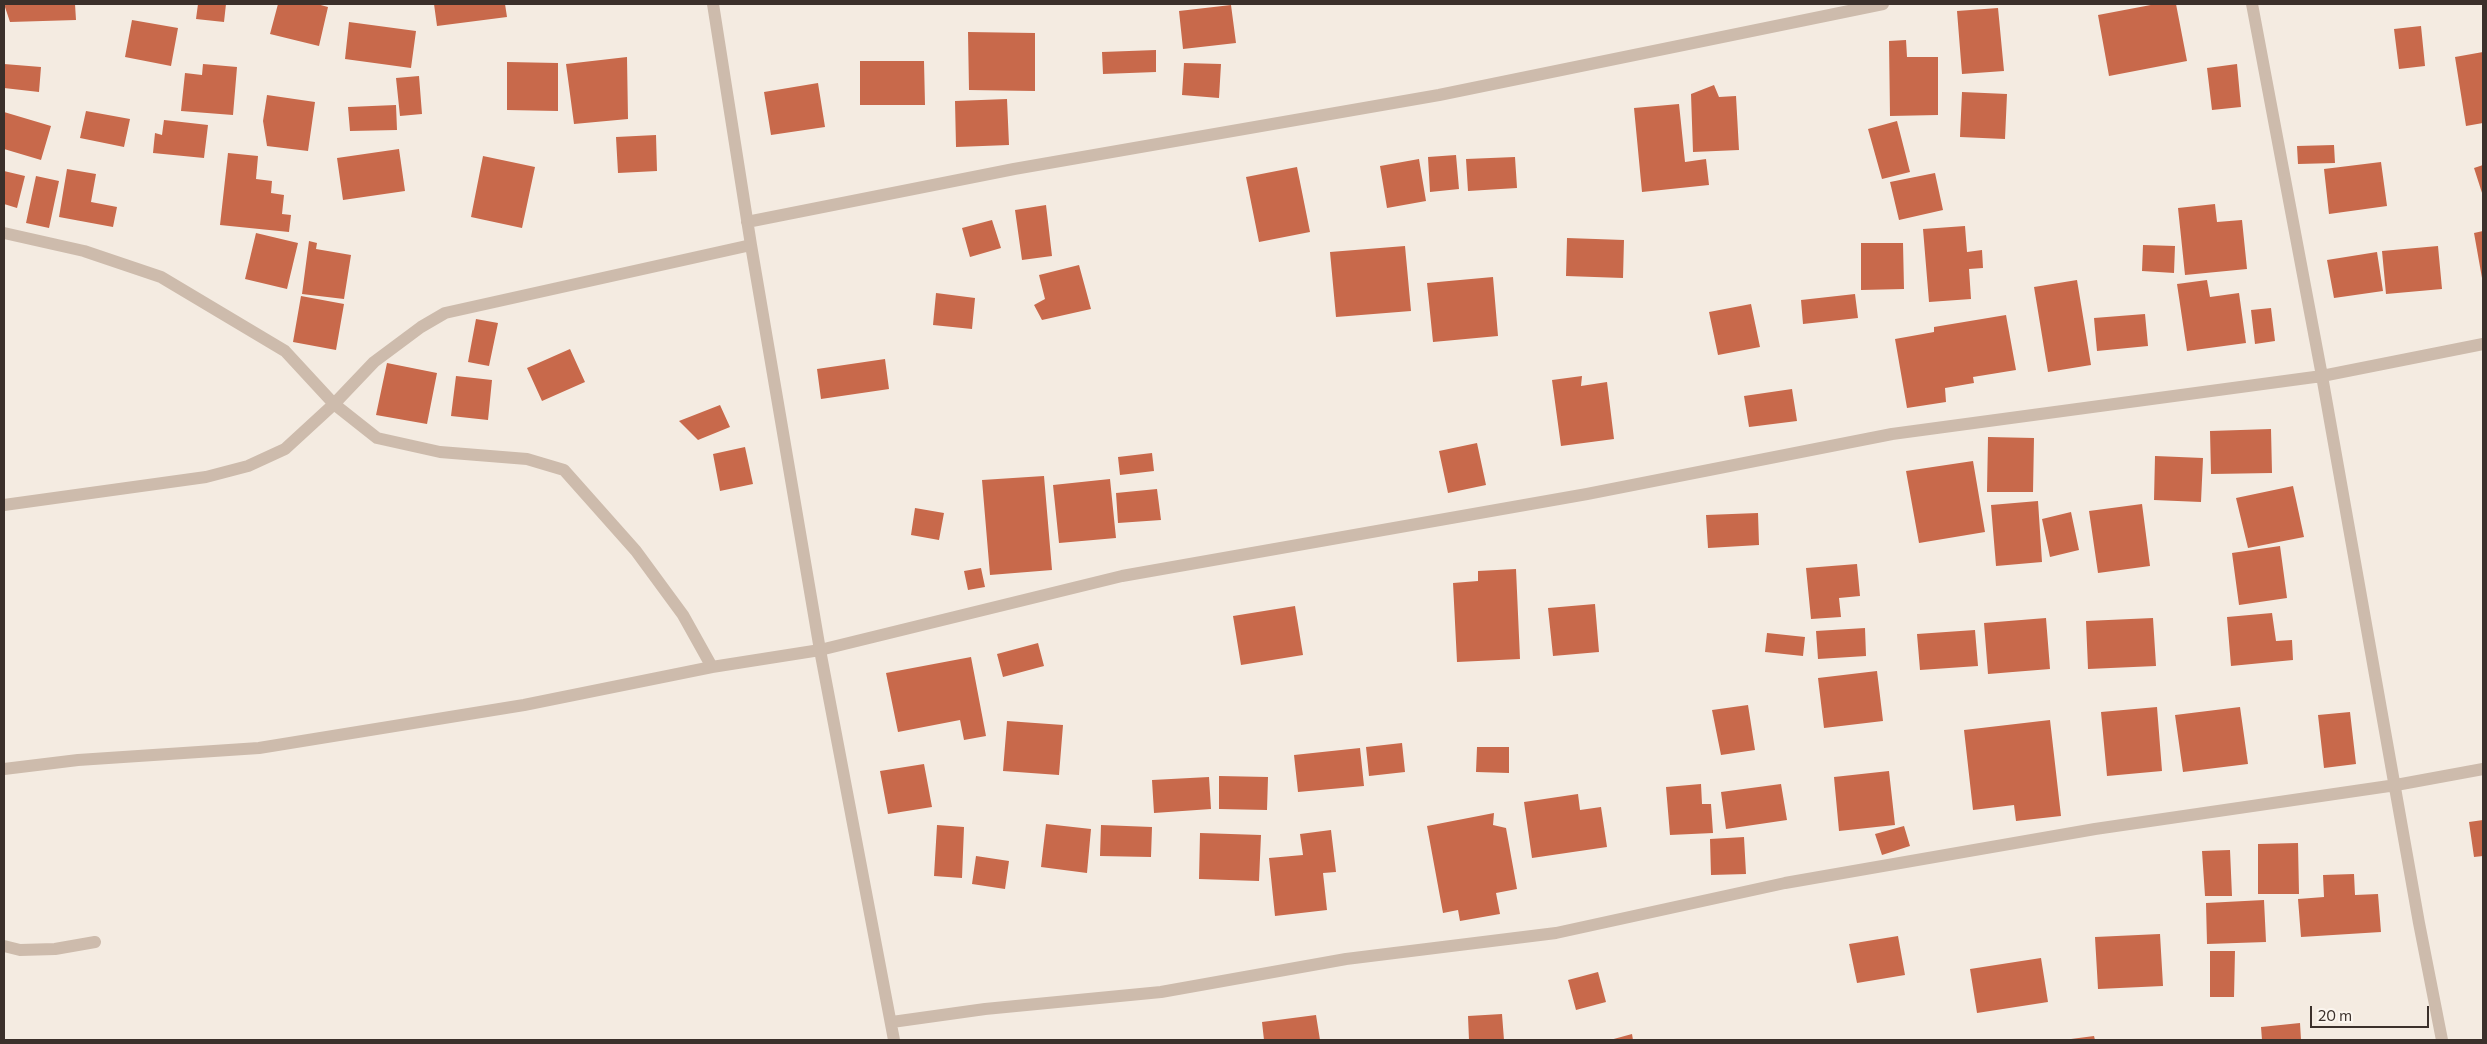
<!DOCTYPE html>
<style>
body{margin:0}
#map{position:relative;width:2487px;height:1044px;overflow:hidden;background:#f4ebe1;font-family:Commissioner,sans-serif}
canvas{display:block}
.frame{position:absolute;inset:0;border:5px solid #3b302b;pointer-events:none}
.scale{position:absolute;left:2310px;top:1006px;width:119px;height:22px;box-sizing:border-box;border:2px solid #3b302b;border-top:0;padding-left:6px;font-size:15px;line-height:18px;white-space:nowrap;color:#3b302b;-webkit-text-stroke:4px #fbf5ee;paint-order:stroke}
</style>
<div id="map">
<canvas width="2487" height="1044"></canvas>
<div class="frame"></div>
<div class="scale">20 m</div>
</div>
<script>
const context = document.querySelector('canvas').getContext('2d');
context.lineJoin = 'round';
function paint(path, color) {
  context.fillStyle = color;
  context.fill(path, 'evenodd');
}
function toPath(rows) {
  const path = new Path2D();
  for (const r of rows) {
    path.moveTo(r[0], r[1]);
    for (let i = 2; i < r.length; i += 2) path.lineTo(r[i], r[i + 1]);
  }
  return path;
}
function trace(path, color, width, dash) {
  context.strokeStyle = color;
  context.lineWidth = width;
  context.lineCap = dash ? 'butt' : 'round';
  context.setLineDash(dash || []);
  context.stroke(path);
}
paint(toPath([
 [4,4,75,4,76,20,10,22],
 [198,4,226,4,224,22,196,19],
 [278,4,317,4,328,7,319,46,270,34],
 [434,4,505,4,507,17,437,26],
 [2156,4,2176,4,2187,61,2109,76,2098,15],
 [1231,5,1236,43,1183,49,1179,11],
 [1998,8,2004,71,1962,74,1957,11],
 [132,20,178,28,171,66,125,57],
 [349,22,416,31,411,68,345,59],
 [2421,26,2425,66,2399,69,2394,29],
 [968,32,1035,33,1035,91,969,90],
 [1906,40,1907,57,1938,57,1938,115,1890,116,1889,41],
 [1156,50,1156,72,1103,74,1102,52],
 [2483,52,2483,123,2466,126,2455,57],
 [627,57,628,119,574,124,566,64],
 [860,61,924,61,925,105,860,105],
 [507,62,558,63,558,111,507,110],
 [1184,63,1221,64,1219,98,1182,95],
 [4,64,41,67,39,92,4,88],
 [203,64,237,67,233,115,181,111,185,73,202,75],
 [2237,64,2241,107,2212,110,2207,68],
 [419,76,422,114,400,116,396,78],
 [818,83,825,127,771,135,764,92],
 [1714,85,1719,97,1736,96,1739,150,1693,152,1691,94],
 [1962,92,2007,94,2005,139,1960,137],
 [267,95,315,102,308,151,267,146,263,121],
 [1007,99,1009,145,956,147,955,101],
 [1679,104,1685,162,1706,159,1709,185,1642,192,1634,108],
 [396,105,397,130,350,131,348,107],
 [86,111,130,119,124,147,80,138],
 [4,112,51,126,41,160,4,149],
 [164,120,208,125,204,158,153,153,155,133,162,135],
 [1897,121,1910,172,1882,179,1868,129],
 [656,135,657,171,618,173,616,137],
 [2334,145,2335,163,2298,164,2297,146],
 [399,149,405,191,343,200,337,158],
 [228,153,258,156,256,179,272,181,271,193,284,195,282,214,291,215,289,232,220,225],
 [1456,155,1459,189,1430,192,1428,157],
 [483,156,535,167,522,228,471,217],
 [1515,157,1517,188,1468,191,1466,159],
 [1419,159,1426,201,1387,208,1380,166],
 [2381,162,2387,206,2329,214,2324,169],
 [2483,165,2483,196,2474,168],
 [1297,167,1310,232,1259,242,1246,177],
 [67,169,96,174,91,202,117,207,113,227,59,217],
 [4,171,25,176,17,208,4,204],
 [1935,173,1943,210,1899,220,1890,182],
 [36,176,59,181,49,228,26,223],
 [2215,204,2217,222,2242,220,2247,269,2185,275,2178,208],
 [1046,205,1052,256,1022,260,1015,210],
 [992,220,1001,248,970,257,962,228],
 [1965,226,1967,252,1982,250,1983,268,1969,269,1971,299,1929,302,1923,229],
 [2483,231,2483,278,2482,278,2474,233],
 [256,233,298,243,287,289,245,279],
 [1567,238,1624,240,1623,278,1566,276],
 [309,241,317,243,316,249,351,255,344,299,302,294],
 [1861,243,1903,243,1904,289,1861,290],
 [2143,245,2175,246,2174,273,2142,271],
 [1405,246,1411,311,1336,317,1330,252],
 [2438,246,2442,289,2386,294,2382,251],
 [2377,252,2383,291,2334,298,2327,260],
 [1079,265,1091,309,1042,320,1034,305,1045,299,1039,275],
 [1493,277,1498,336,1433,342,1427,283],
 [2077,280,2091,365,2048,372,2034,287],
 [2207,280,2210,297,2239,293,2246,343,2187,351,2177,284],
 [936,293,975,298,972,329,933,325],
 [1855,294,1858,318,1803,324,1801,300],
 [301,296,344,304,336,350,293,342],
 [1751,304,1760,347,1718,355,1709,312],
 [2271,308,2275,341,2255,344,2251,310],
 [2145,314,2148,346,2097,351,2094,318],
 [2006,315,2016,370,1973,377,1974,383,1945,388,1946,402,1907,408,1895,339,1934,332,1934,327],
 [476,319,498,323,489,366,468,362],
 [570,349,585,382,542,401,527,368],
 [885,359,889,389,821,399,817,369],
 [387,363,437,373,427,424,376,415],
 [456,376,492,380,488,420,451,416],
 [1582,376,1581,386,1607,382,1614,439,1561,446,1552,380],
 [1792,389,1797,421,1749,427,1744,396],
 [720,405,730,427,698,440,679,421],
 [2271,429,2272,473,2211,474,2210,431],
 [1988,437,2034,438,2033,492,1987,492],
 [1477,443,1486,485,1448,493,1439,451],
 [745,447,753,484,720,491,713,454],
 [1152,453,1154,471,1120,475,1118,457],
 [2155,456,2203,458,2201,502,2154,500],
 [1973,461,1985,532,1919,543,1906,471],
 [1044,476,1052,570,990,575,982,480],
 [1110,479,1116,538,1059,543,1053,485],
 [2293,486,2304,537,2248,548,2236,498],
 [1157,489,1161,520,1118,523,1116,493],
 [2038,501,2042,562,1996,566,1991,505],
 [2142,504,2150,566,2098,573,2089,511],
 [915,508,944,513,939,540,911,535],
 [2071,512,2079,550,2050,557,2042,519],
 [1758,513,1759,545,1708,548,1706,515],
 [2280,546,2287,598,2239,605,2232,553],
 [1857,564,1860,596,1839,598,1841,617,1811,619,1806,568],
 [981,568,985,587,968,590,964,571],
 [1516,569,1520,659,1457,662,1453,583,1478,581,1478,571],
 [1595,604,1599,652,1553,656,1548,608],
 [1295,606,1303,655,1241,665,1233,616],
 [2272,613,2276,641,2292,640,2293,660,2231,666,2227,617],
 [2046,618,2050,669,1988,674,1984,623],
 [2153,618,2156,666,2088,669,2086,621],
 [1865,628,1866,656,1818,659,1816,631],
 [1975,630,1978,666,1920,670,1917,634],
 [1767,633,1805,637,1803,656,1765,652],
 [1038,643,1044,666,1003,677,997,654],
 [971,657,986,736,964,740,960,720,898,732,886,673],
 [1877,671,1883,721,1824,728,1818,678],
 [1748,705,1755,750,1721,755,1712,710],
 [2157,707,2162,771,2107,776,2101,712],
 [2240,707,2248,764,2183,772,2175,715],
 [2350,712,2356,764,2324,768,2318,715],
 [2050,720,2061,816,2016,821,2014,805,1973,810,1964,730],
 [1007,721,1063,725,1059,775,1003,771],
 [1402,743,1405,772,1369,776,1366,747],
 [1477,747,1509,747,1509,773,1476,772],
 [1360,748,1364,786,1298,792,1294,755],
 [924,764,932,807,888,814,880,771],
 [1889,771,1895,825,1839,831,1834,777],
 [1219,776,1268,777,1267,810,1219,809],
 [1209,777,1211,809,1154,813,1152,780],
 [1701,784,1702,804,1711,804,1713,833,1670,835,1666,787],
 [1781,784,1787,820,1726,829,1721,792],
 [1578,794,1580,810,1601,807,1607,847,1532,858,1524,802],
 [1494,813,1493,825,1506,828,1517,889,1496,893,1500,914,1460,921,1458,910,1443,913,1427,826],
 [2483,820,2483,856,2474,857,2469,822],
 [1046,824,1091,829,1087,873,1041,867],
 [937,825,964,827,962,878,934,876],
 [1101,825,1152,827,1151,857,1100,856],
 [1904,826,1910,846,1882,855,1875,834],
 [1331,830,1336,872,1323,873,1327,910,1275,916,1269,858,1303,855,1300,834],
 [1200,833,1261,835,1259,881,1199,879],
 [1744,837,1746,874,1711,875,1710,839],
 [2298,843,2299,894,2258,894,2258,844],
 [2230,850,2232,896,2205,896,2202,851],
 [976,856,1009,861,1005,889,972,884],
 [2354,874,2355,895,2378,894,2381,932,2301,937,2298,899,2324,897,2323,875],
 [2264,900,2266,942,2207,944,2206,903],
 [2160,934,2163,986,2098,989,2095,937],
 [1898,936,1905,975,1857,983,1849,944],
 [2210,951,2235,951,2234,997,2210,997],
 [2041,958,2048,1002,1977,1013,1970,969],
 [1598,972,1606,1002,1576,1010,1568,980],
 [1502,1014,1504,1040,1469,1040,1468,1016],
 [1316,1015,1320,1040,1264,1040,1262,1022],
 [2300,1023,2301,1040,2262,1040,2261,1027],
 [1632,1034,1633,1040,1610,1040],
 [2094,1036,2095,1040,2071,1040,2071,1039]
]), '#c8694b');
trace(toPath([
 [713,4,751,245,820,650,894,1040],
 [2252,4,2322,376,2419,923,2442,1040],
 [747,222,1014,169,1439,95,1883,4],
 [4,233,84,251,161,277,285,351,334,404,377,438,440,452,527,459,564,470,636,551,683,615,712,667],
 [4,505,206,477,248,466,285,449,334,404,374,362,421,327,445,313,751,245],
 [4,769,78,760,259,748,524,705,712,667,820,650,1122,576,1587,494,1892,434,2322,376,2483,344],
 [4,946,20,950,55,949,95,942],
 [892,1022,985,1009,1161,992,1346,959,1556,933,1785,883,2095,829,2396,785,2483,769]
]), '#cdbbac', 12);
</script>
